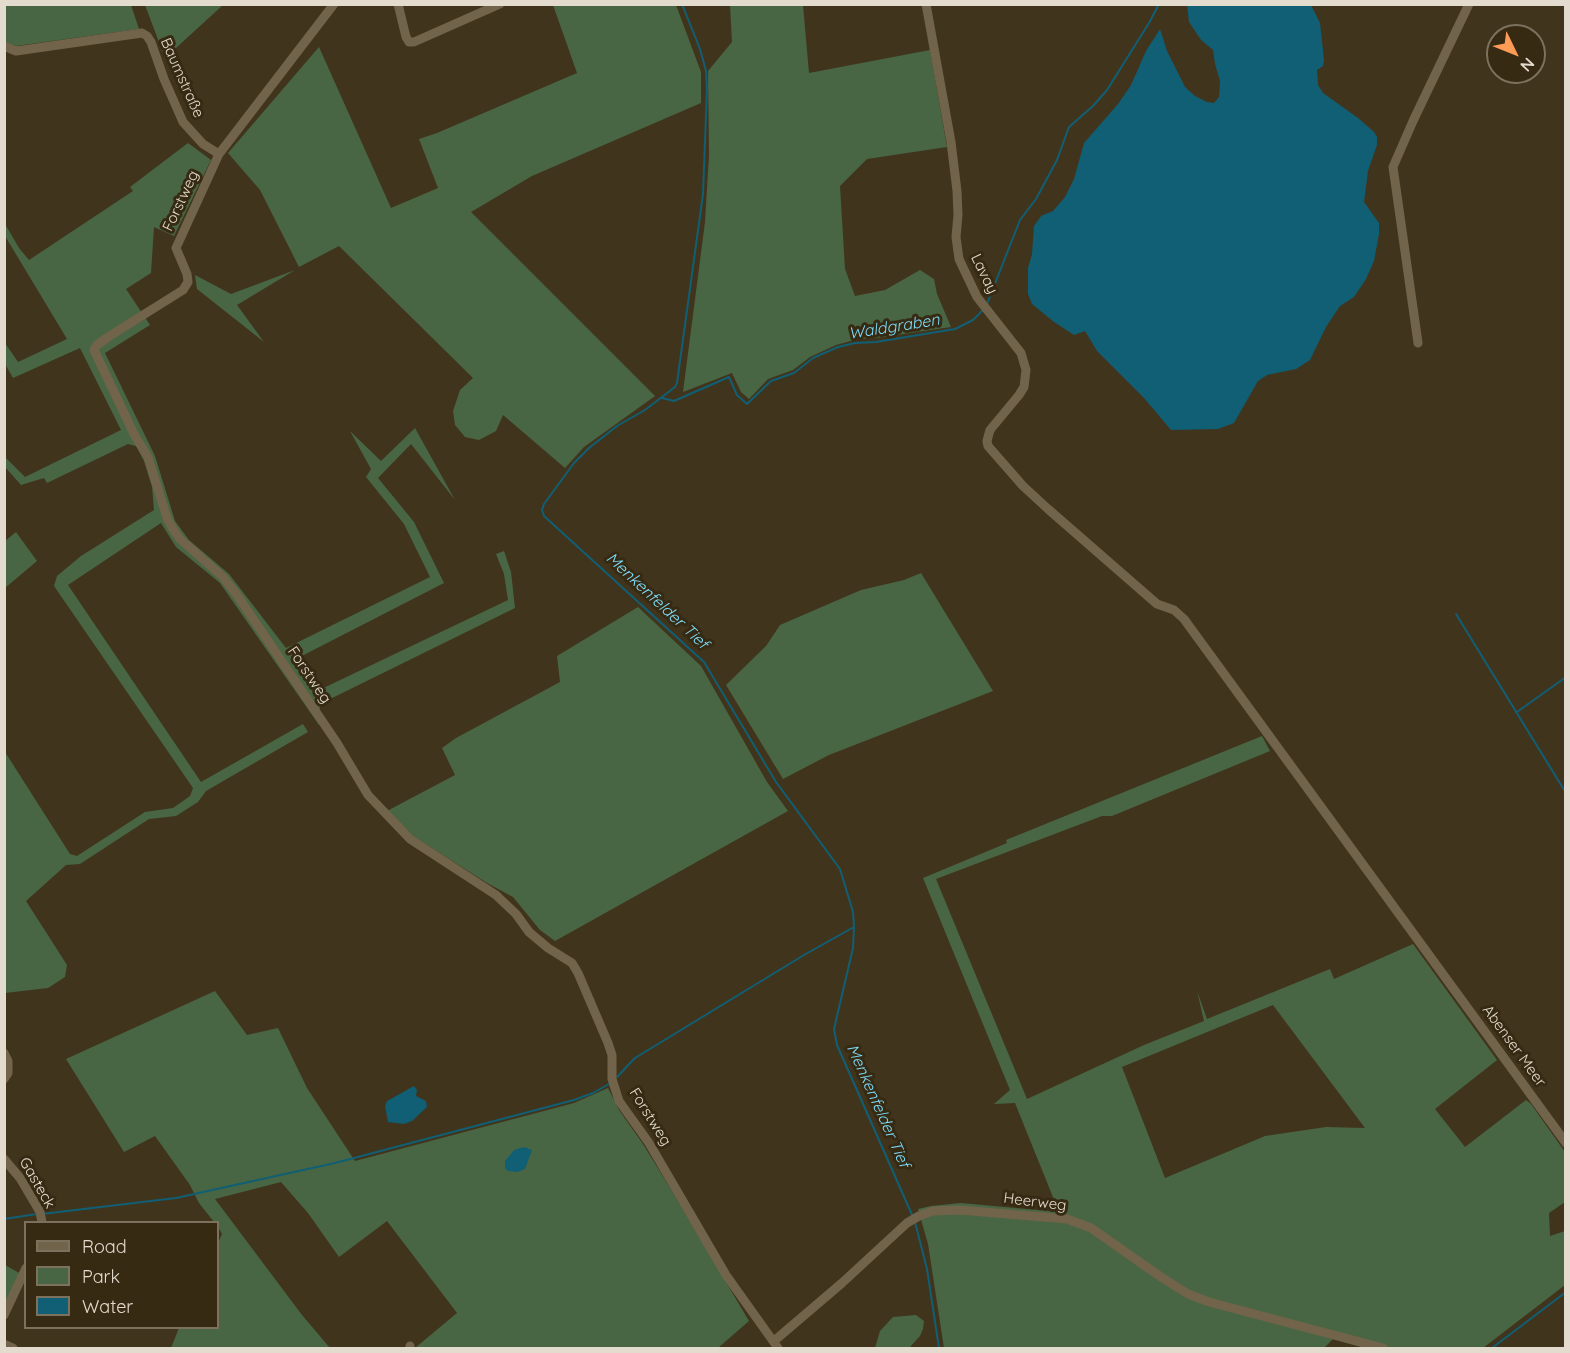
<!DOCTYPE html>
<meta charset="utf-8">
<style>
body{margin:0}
#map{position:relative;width:1570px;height:1353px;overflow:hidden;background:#41341d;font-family:Quicksand,sans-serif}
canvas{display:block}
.frame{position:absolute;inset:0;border:6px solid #e3dbcd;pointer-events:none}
.legend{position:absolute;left:24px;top:1221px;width:195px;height:108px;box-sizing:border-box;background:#372a13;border:2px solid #7c715d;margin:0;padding:8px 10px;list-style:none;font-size:18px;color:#e3dbcd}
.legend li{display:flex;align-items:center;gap:12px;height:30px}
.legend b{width:30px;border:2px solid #7c715d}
.north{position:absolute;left:1486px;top:24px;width:60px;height:60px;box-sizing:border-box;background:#372a13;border:2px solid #7c715d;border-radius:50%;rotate:133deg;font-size:16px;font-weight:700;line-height:24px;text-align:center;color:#e3dbcd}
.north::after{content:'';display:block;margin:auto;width:21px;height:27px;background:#fe9c57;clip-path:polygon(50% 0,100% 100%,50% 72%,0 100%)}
</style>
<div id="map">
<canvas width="1570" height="1353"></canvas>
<div class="frame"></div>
<ul class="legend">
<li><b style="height:8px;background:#72644b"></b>Road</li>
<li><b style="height:16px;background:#486643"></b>Park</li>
<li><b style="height:16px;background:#105f74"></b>Water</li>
</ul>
<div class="north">N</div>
</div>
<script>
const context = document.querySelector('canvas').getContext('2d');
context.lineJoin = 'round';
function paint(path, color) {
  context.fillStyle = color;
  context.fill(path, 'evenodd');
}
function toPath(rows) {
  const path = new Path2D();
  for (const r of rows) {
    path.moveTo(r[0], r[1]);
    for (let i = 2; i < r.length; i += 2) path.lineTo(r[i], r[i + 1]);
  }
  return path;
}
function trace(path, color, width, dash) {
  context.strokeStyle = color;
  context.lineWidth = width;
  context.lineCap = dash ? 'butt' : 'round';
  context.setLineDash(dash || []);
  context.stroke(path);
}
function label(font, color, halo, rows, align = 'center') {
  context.font = font + ' Quicksand,sans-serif';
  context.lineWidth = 6;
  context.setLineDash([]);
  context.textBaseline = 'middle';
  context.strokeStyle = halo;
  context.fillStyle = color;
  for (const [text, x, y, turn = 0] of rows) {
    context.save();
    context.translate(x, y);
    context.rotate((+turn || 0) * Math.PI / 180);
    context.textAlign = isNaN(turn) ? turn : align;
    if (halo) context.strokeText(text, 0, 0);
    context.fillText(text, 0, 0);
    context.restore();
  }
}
paint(toPath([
 [5,5,131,5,139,29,16,46,5,42],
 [145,5,223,5,165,58],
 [553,5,676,5,701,72,701,103,532,176,471,212,655,396,584,447,565,468,503,415,496,431,479,440,465,437,455,425,453,411,460,390,473,378,339,246,299,267,260,190,228,153,319,47,391,208,438,188,419,139,437,133,577,73],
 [730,5,803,5,809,73,930,50,947,147,867,159,840,186,845,269,855,296,885,290,920,270,934,279,937,294,951,327,876,338,858,339,836,345,810,357,793,370,768,379,749,399,741,392,732,373,683,392,705,222,709,155,708,71,732,42],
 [188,143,211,160,174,236,154,227,151,273,126,289,150,325,105,353,155,456,175,521,189,540,229,574,286,648,430,577,404,524,366,477,371,469,350,431,381,461,415,428,455,500,411,444,378,478,414,522,444,583,294,660,315,692,508,600,504,574,496,554,504,551,511,572,515,608,320,704,319,725,220,583,176,547,161,523,68,585,201,782,303,724,308,732,206,791,198,802,176,816,149,819,80,864,66,865,26,901,67,965,65,977,48,988,5,993,5,752,70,854,77,856,145,812,173,808,190,796,193,788,54,586,57,576,81,556,154,510,152,487,144,461,136,446,128,444,47,483,44,478,21,485,5,467,5,457,25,477,121,430,80,348,13,378,5,364,5,343,18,362,67,339,5,236,4,222,19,248,29,260,133,191,130,187],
 [295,270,237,305,264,342,197,289,195,275,231,294],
 [16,532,37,561,5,588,5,541],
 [921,573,993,691,829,755,783,779,726,685,766,646,780,625,861,590,904,580],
 [638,607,701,666,767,782,788,811,555,941,540,930,513,897,487,883,413,836,387,811,455,775,442,748,456,738,560,682,557,656],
 [1262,736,1270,751,1112,816,1102,816,936,879,1027,1099,1144,1045,1204,1021,1197,991,1207,1019,1330,969,1334,979,1413,944,1497,1060,1435,1109,1465,1147,1526,1100,1531,1104,1565,1152,1565,1202,1549,1213,1550,1236,1565,1231,1565,1285,1483,1348,1364,1348,1333,1339,1324,1348,944,1348,928,1244,918,1209,931,1206,961,1203,1059,1212,1015,1103,994,1104,1010,1090,923,878,1007,843,1006,840],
 [1273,1005,1365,1128,1326,1127,1265,1136,1165,1178,1122,1067],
 [215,991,247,1035,278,1028,307,1088,355,1161,574,1103,608,1088,619,1110,643,1144,670,1188,749,1321,718,1348,415,1348,457,1313,387,1221,339,1257,308,1213,281,1182,215,1199,302,1315,330,1348,171,1348,179,1328,218,1328,218,1243,222,1234,218,1227,218,1222,214,1222,199,1203,190,1185,155,1136,124,1152,66,1059],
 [5,1265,21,1274,5,1307],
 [916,1315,924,1321,923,1329,920,1336,910,1347,907,1348,875,1348,880,1331,893,1317]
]), '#486643');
paint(toPath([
 [1187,5,1311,5,1320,23,1324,60,1323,66,1317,70,1318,85,1323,93,1358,118,1374,132,1377,137,1377,145,1368,171,1364,202,1379,223,1379,234,1374,261,1366,279,1354,297,1340,306,1326,327,1310,360,1296,369,1267,375,1258,381,1234,423,1218,429,1171,430,1144,398,1097,351,1085,331,1074,335,1054,322,1032,304,1028,294,1028,268,1032,254,1034,226,1041,216,1053,211,1065,197,1074,179,1084,143,1118,104,1131,85,1146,51,1160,29,1167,51,1185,87,1195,96,1207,102,1214,103,1219,97,1220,81,1215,64,1213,50,1201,40,1189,22],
 [414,1086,417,1090,416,1096,426,1101,427,1107,412,1121,404,1124,388,1122,385,1106,387,1101],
 [524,1147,532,1150,525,1169,517,1172,508,1171,505,1168,505,1161,514,1150]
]), '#105f74');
trace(toPath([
 [682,4,700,49,706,71,707,89,703,194,677,383,675,387,645,410,617,426,589,448,574,463,544,504,542,510,544,516,704,662,776,782,840,869,853,912,854,927,853,948,834,1029,837,1045,913,1217],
 [987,304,1020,220,1036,199,1057,160,1069,127,1093,106,1107,90,1149,23,1159,4],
 [662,398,674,401,729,377,737,395,747,404,771,381,794,373,813,358,838,347,855,343,876,342,955,329,973,320,982,311],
 [1456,614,1566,793],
 [1517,712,1566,677],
 [617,1077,635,1058,804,955,854,927],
 [42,1214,176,1198,335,1163,574,1100,593,1093,609,1084],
 [4,1219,37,1214],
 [915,1222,927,1269,939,1348],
 [1492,1348,1566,1292]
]), '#105f74', 2);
trace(toPath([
 [334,4,219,154,176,248,187,274,188,282,183,290,108,337,97,345,94,350,135,436,148,457,167,518,173,529,180,539,223,577,237,595,337,743,368,795,410,839,496,895,516,914,529,932,548,948,572,963,578,973,608,1043,612,1055,612,1079,619,1101,649,1143,726,1275,778,1348],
 [398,4,406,37,409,42,414,42,500,4],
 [926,4,951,142,957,191,958,215,956,237,959,259,977,297,1021,353,1026,370,1024,387,1019,395,990,430,987,441,988,446,1023,486,1048,509,1157,604,1174,610,1184,619,1566,1143],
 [4,46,16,51,142,33,147,36,151,42,164,79,183,122,203,144,219,154],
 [1418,343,1393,167,1413,121,1469,4],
 [4,1053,8,1061,8,1073,4,1079],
 [4,1159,20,1178,40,1212,42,1222],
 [4,1315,26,1268],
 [774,1341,842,1283,907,1223,919,1216,933,1211,960,1210,1067,1219,1091,1228,1161,1277,1188,1294,1209,1302,1383,1348],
 [4,1344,13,1348],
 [410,1348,410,1346]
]), '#72644b', 9);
label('15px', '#e3dbcd', '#372a13', [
 ["Baumstraße",182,78,66],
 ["Forstweg",181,201,-65],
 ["Lavay",984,274,64],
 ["Forstweg",309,675,56],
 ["Abenser Meer",1514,1046,54],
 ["Forstweg",650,1117,58],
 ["Gasteck",37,1183,60],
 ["Heerweg",1035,1202,7]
]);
label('italic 16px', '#7cddfd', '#372a13', [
 ["Waldgraben",894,327,-9],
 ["Menkenfelder Tief",657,601,43],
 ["Menkenfelder Tief",878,1106,66]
]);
</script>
